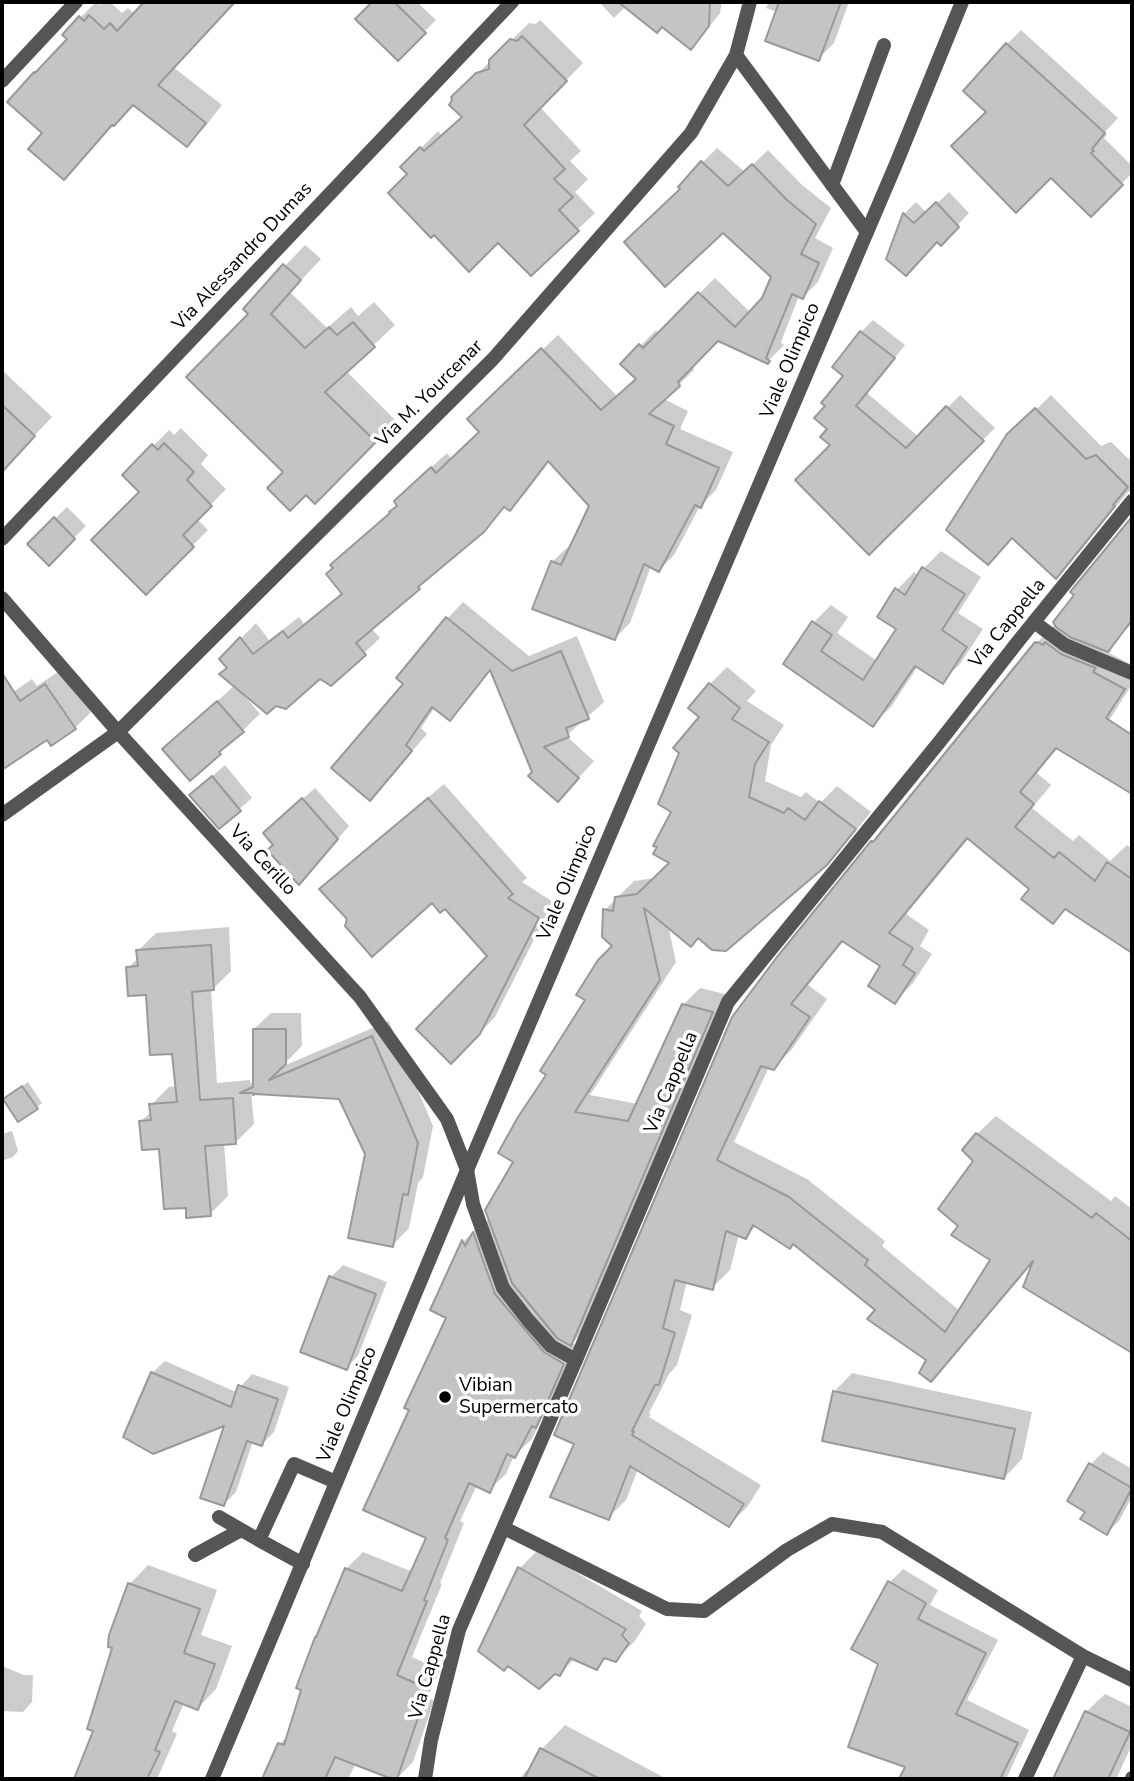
<!DOCTYPE html>
<style>
body{margin:0}
#map{position:relative;width:1134px;height:1781px;overflow:hidden;background:#fff;font-family:"Nunito Sans",sans-serif}
canvas{display:block}
.frame{position:absolute;inset:0;border:4px solid #000;pointer-events:none}
</style>
<div id="map">
<canvas width="1134" height="1781"></canvas>
<div class="frame"></div>
</div>
<script>
const context = document.querySelector('canvas').getContext('2d');
context.lineJoin = 'round';
function paint(path, color) {
  context.fillStyle = color;
  context.fill(path, 'evenodd');
}
function toPath(rows) {
  const path = new Path2D();
  for (const r of rows) {
    path.moveTo(r[0], r[1]);
    for (let i = 2; i < r.length; i += 2) path.lineTo(r[i], r[i + 1]);
  }
  return path;
}
function trace(path, color, width, dash) {
  context.strokeStyle = color;
  context.lineWidth = width;
  context.lineCap = dash ? 'butt' : 'round';
  context.setLineDash(dash || []);
  context.stroke(path);
}
function label(font, color, halo, rows, align = 'center') {
  context.font = font + ' "Nunito Sans",sans-serif';
  context.lineWidth = 7;
  context.setLineDash([]);
  context.textBaseline = 'middle';
  context.strokeStyle = halo;
  context.fillStyle = color;
  for (const [text, x, y, turn = 0] of rows) {
    context.save();
    context.translate(x, y);
    context.rotate((+turn || 0) * Math.PI / 180);
    context.textAlign = isNaN(turn) ? turn : align;
    if (halo) context.strokeText(text, 0, 0);
    context.fillText(text, 0, 0);
    context.restore();
  }
}
paint(toPath([
 [96,2,101,5,104,2,110,2,122,13,128,8,135,14,147,2,234,2,173,67,222,105,204,128,186,145,133,104,45,133,9,101,35,73,69,39,80,18],
 [374,2,417,2,436,20,398,58,358,19],
 [599,2,722,2,720,13,703,35,691,47,662,25,626,6,614,18],
 [769,2,849,2,834,43,818,59,777,12,766,8],
 [540,20,583,63,540,107,581,151,570,161,588,179,575,192,595,213,531,274,498,241,409,174,402,167,438,131,442,136,464,116,453,98,529,23,536,24],
 [1021,30,1118,118,1104,133,1107,135,1104,138,1132,166,1132,173,1091,215,988,111,1007,44],
 [717,148,745,172,768,150,802,185,831,208,815,238,833,248,818,282,803,297,799,296,781,342,784,345,767,362,718,339,692,366,694,370,664,399,688,411,680,429,733,452,716,490,700,506,674,555,659,570,651,566,630,623,615,638,552,562,568,547,571,548,591,506,550,461,525,494,510,509,506,506,483,531,371,628,380,638,331,684,320,677,243,692,242,693,260,714,219,753,182,733,235,685,222,673,228,667,221,659,256,623,269,640,299,617,304,624,343,592,332,565,392,512,411,486,447,453,452,460,481,432,485,404,558,335,617,396,638,378,623,364,656,330,659,334,715,278,751,313,764,299,773,277,682,188,702,163],
 [949,192,969,213,941,243,938,240,888,259,904,214,916,202,927,213],
 [907,215,922,228,907,219],
 [305,245,321,259,290,292,327,328,351,307,358,316,374,302,395,325,346,371,395,420,315,501,285,472,251,314,285,266],
 [873,320,905,345,867,393,919,437,960,395,995,428,869,553,832,445,829,428,846,376,834,366,861,332],
 [2,370,52,417,2,470],
 [1051,395,1101,446,1111,442,1132,462,1132,490,1128,492,1071,562,1056,577,1009,436],
 [181,428,208,455,201,464,226,489,197,519,208,530,146,592,141,492,124,475,169,430,174,435],
 [67,507,86,526,49,563,29,544],
 [1132,519,1132,623,1109,648,1112,650,1109,653,1132,665,1132,684,1096,741,1058,747,1037,773,1051,785,1032,808,1073,841,1079,835,1110,861,1127,845,1132,849,1132,951,1067,908,1053,922,1032,888,969,838,906,914,929,930,920,946,932,954,913,983,895,1002,883,965,844,940,808,985,827,999,792,1049,774,1068,769,1067,734,1142,807,1179,885,1241,882,1246,960,1311,993,1260,961,1225,976,1161,977,1134,996,1116,1111,1201,1115,1196,1132,1209,1132,1351,1025,1287,1035,1260,949,1361,931,1379,929,1360,877,1310,794,1243,757,1225,745,1237,739,1234,730,1270,712,1288,687,1281,680,1310,692,1315,677,1365,669,1374,649,1413,651,1414,649,1417,761,1485,747,1507,729,1525,638,1469,626,1500,608,1518,576,1443,556,1434,873,842,887,827,1037,643,1056,623,1076,595,1073,592],
 [941,551,981,577,958,613,983,629,960,664,942,681,918,666,891,707,873,724,785,663,814,622,831,605,848,617,837,633,877,661,898,628,897,590,914,572,919,576,924,568],
 [463,602,529,656,577,636,604,702,566,736,594,761,574,783,534,772,491,670,466,702,450,718,435,707,421,728,427,734,386,782,370,798,405,683,447,619],
 [727,667,756,691,747,701,784,725,771,745,765,781,801,797,806,792,820,803,837,786,871,812,843,846,826,864,699,937,668,925,676,962,590,1095,638,1104,683,1005,700,988,729,995,588,1328,572,1343,579,1347,553,1409,542,1419,532,1439,514,1456,506,1474,489,1490,477,1485,460,1521,464,1523,440,1583,442,1584,412,1657,440,1670,428,1697,434,1701,413,1762,396,1779,356,1763,348,1779,269,1779,280,1744,289,1734,346,1569,363,1552,413,1572,428,1537,411,1409,448,1317,432,1309,464,1241,480,1225,481,1227,490,1218,515,1161,549,1074,614,946,605,910,634,881,656,878,672,862,673,811,701,717,691,708,710,684],
 [62,669,91,712,75,728,47,737,2,768,2,700,32,679,37,686],
 [225,765,252,798,220,826,191,795],
 [444,784,527,878,522,882,553,902,495,1017,451,1062,490,956,445,906,432,901,321,889,337,874],
 [315,788,349,826,310,871,275,844,277,821],
 [229,927,231,971,213,989,211,989,217,1083,250,1080,251,1084,255,1080,254,1029,271,1013,301,1013,302,1046,281,1067,389,1021,433,1126,423,1177,418,1183,409,1228,393,1245,367,1154,340,1097,251,1091,254,1124,236,1142,224,1143,228,1196,210,1214,187,1206,161,1147,141,1121,152,1111,151,1105,169,1087,177,1086,174,1052,148,993,128,968,139,957,138,951,156,933],
 [28,1082,42,1103,36,1108,11,1094],
 [12,1131,18,1151,13,1157,2,1161,2,1134],
 [343,1265,387,1282,358,1356,346,1368,331,1277],
 [165,1361,236,1392,252,1374,289,1387,274,1432,262,1444,253,1441,236,1492,224,1504,227,1423,125,1436,152,1373],
 [852,1373,1032,1412,1022,1459,1004,1478,834,1392],
 [1103,1452,1132,1469,1132,1497,1119,1521,1107,1533,1087,1511,1069,1500,1091,1464],
 [538,1550,642,1611,639,1616,646,1624,634,1642,615,1660,607,1657,597,1668,575,1658,560,1674,509,1664,480,1651,520,1568],
 [617,1627,630,1642,626,1642],
 [148,1565,217,1590,201,1635,232,1646,216,1689,198,1708,184,1703,172,1731,177,1734,157,1779,76,1779,95,1731,115,1647,111,1636,130,1584],
 [903,1569,938,1590,930,1605,998,1640,967,1700,1029,1730,1006,1779,901,1779,907,1766,880,1663,890,1582],
 [2,1666,24,1675,33,1675,32,1702,23,1712,2,1711],
 [1105,1694,1132,1707,1132,1745,1116,1779,1054,1779,1086,1712],
 [565,1725,667,1779,520,1779,524,1773,535,1762,542,1749]
]), '#0003');
const building = toPath([
 [144,2,235,2,158,85,206,123,187,147,133,105,114,126,112,125,64,180,28,149,42,133,7,102,34,72,35,73,67,39,62,35,79,16,84,21,89,15,104,29,110,23,117,31,144,2],
 [372,2,394,2,426,33,398,61,355,19,372,2],
 [618,2,710,2,709,26,691,50,662,27,657,33,618,2],
 [779,2,841,2,819,61,765,41,779,2],
 [522,36,567,81,524,125,565,169,554,179,573,197,559,210,579,231,531,276,498,243,469,272,434,235,431,238,388,193,407,174,400,167,420,147,424,151,462,117,449,105,452,100,451,97,476,73,489,69,489,60,510,39,517,41,522,36],
 [1006,43,1105,133,1092,149,1094,151,1091,153,1123,185,1091,217,1051,178,1016,213,951,146,986,112,963,91,1006,43],
 [701,161,728,186,752,164,787,200,816,224,801,254,819,263,803,299,792,294,766,358,770,361,768,364,718,341,678,382,680,386,649,414,674,426,666,444,719,468,701,508,695,505,659,572,644,564,615,640,532,609,551,561,561,565,589,506,548,461,510,511,504,507,484,532,418,587,420,589,356,643,366,655,331,686,320,679,286,709,276,706,267,714,219,674,227,668,219,659,240,637,253,654,283,631,288,638,342,594,326,574,333,568,330,565,390,513,389,512,397,506,394,501,431,467,436,473,479,432,467,419,541,348,601,410,636,379,620,364,639,344,643,348,698,292,735,327,762,298,771,277,723,233,665,287,624,242,680,189,678,187,701,161],
 [936,202,959,227,941,246,937,242,906,276,886,259,903,213,914,223,936,202],
 [283,264,301,280,271,314,305,348,329,327,337,335,353,322,375,347,325,392,376,442,315,504,306,495,290,511,267,488,283,472,186,377,248,314,243,309,283,264],
 [860,331,895,358,856,406,906,448,946,406,984,441,869,555,795,480,830,445,820,437,827,429,814,418,825,406,821,403,843,376,832,367,860,331],
 [2,405,35,436,2,472,2,405],
 [1035,408,1086,459,1096,455,1128,487,1113,505,1115,506,1056,579,1012,538,988,565,946,530,1007,434,1035,408],
 [164,443,194,472,187,480,212,506,183,535,194,547,146,595,91,540,139,492,122,475,152,444,158,450,164,443],
 [54,517,75,539,49,566,27,544,54,517],
 [1131,518,1132,519,1132,620,1108,652,1070,637,1056,627,1053,622,1074,595,1070,592,1131,518],
 [922,567,965,594,942,630,967,647,943,684,915,666,873,727,783,664,812,621,832,635,821,651,863,680,896,629,877,617,895,588,905,595,922,567],
 [446,617,512,671,561,651,589,719,566,728,569,737,544,747,579,778,558,802,528,776,532,772,490,670,450,721,432,707,406,745,412,751,370,801,331,768,403,684,396,678,446,617],
 [1035,642,1037,643,1038,642,1043,645,1045,642,1061,654,1096,668,1093,672,1125,689,1106,718,1132,735,1132,794,1056,748,1020,792,1034,804,1015,827,1054,858,1059,852,1095,881,1107,862,1132,879,1132,953,1065,909,1053,924,1021,899,1029,889,967,838,889,933,913,948,903,965,915,973,895,1004,868,986,880,966,842,941,791,1004,810,1017,774,1070,761,1066,717,1160,789,1197,868,1260,865,1265,945,1332,990,1260,951,1235,958,1226,938,1209,973,1161,962,1150,976,1133,1092,1218,1096,1213,1132,1241,1132,1353,1023,1287,1033,1261,931,1382,919,1373,926,1360,867,1319,875,1310,793,1244,790,1249,753,1225,746,1239,726,1231,713,1290,675,1280,663,1328,675,1333,659,1385,655,1385,632,1431,634,1432,632,1435,744,1504,729,1527,630,1466,609,1520,550,1497,574,1444,554,1435,732,1017,777,957,871,841,873,842,1035,642],
 [2,673,20,701,45,684,76,729,51,746,47,740,2,770,2,673],
 [709,683,740,708,732,719,769,742,755,764,749,797,784,813,788,808,805,820,819,801,856,829,827,865,726,951,712,950,698,938,691,947,644,908,660,980,575,1112,628,1121,682,1004,713,1012,571,1346,557,1338,512,1283,485,1210,513,1162,498,1153,518,1117,546,1075,540,1071,585,1000,576,995,598,960,612,946,602,937,603,909,613,911,615,897,637,894,669,863,653,854,657,847,653,846,671,812,658,804,679,753,673,748,699,717,688,708,709,683],
 [217,701,244,732,219,752,221,754,190,781,162,749,217,701],
 [212,776,241,811,219,829,189,795,212,776],
 [302,798,338,839,299,885,267,850,273,845,263,833,302,798],
 [428,798,513,894,508,898,539,918,480,1034,451,1064,416,1029,487,956,445,909,440,913,432,903,372,957,345,926,347,919,319,889,428,798],
 [211,945,214,990,192,992,200,1100,233,1098,236,1144,205,1146,211,1216,186,1218,186,1208,164,1209,159,1149,142,1150,139,1121,151,1120,149,1104,177,1102,172,1054,150,1055,146,995,128,996,126,967,138,966,136,950,211,945],
 [253,1029,286,1029,286,1064,269,1080,372,1036,418,1143,408,1195,403,1194,393,1247,348,1238,365,1154,339,1099,255,1094,253,1095,253,1093,240,1093,253,1087,253,1029],
 [22,1086,38,1109,18,1122,3,1099,22,1086],
 [473,1232,495,1294,544,1352,564,1364,536,1428,532,1426,515,1458,507,1454,490,1493,469,1483,445,1538,448,1540,424,1600,427,1601,397,1675,424,1687,412,1714,418,1718,397,1779,392,1779,335,1757,325,1779,262,1779,278,1743,284,1745,301,1690,296,1688,315,1637,316,1637,345,1568,402,1591,426,1538,363,1510,409,1410,404,1408,446,1318,430,1310,462,1240,465,1246,473,1232],
 [329,1276,376,1294,347,1370,300,1352,329,1276],
 [151,1372,231,1407,238,1385,278,1399,262,1446,247,1441,224,1506,200,1498,224,1426,153,1454,123,1437,151,1372],
 [833,1391,1015,1429,1004,1479,822,1441,833,1391],
 [1089,1463,1132,1488,1107,1535,1080,1519,1085,1512,1067,1501,1089,1463],
 [518,1567,626,1629,622,1635,629,1643,616,1662,604,1658,597,1670,570,1658,560,1676,555,1674,539,1689,508,1666,504,1671,478,1651,518,1567],
 [888,1581,926,1603,918,1619,986,1653,956,1714,1018,1743,1000,1779,899,1779,905,1767,848,1747,878,1664,851,1649,888,1581],
 [128,1583,200,1609,184,1653,215,1664,198,1710,175,1701,155,1750,160,1752,147,1779,74,1779,93,1731,87,1729,112,1648,108,1647,109,1635,128,1583],
 [1085,1711,1130,1732,1108,1779,1053,1779,1085,1711],
 [540,1748,600,1779,524,1779,540,1748]
]);
paint(building, '#c4c4c4');
trace(building, '#999', 2);
trace(toPath([
 [832,185,884,45],
 [2,815,118,732],
 [219,1517,259,1540],
 [195,1555,241,1530],
 [303,1564,259,1540,294,1464,336,1482]
]), '#555', 14);
trace(toPath([
 [736,55,867,232],
 [2,81,76,2],
 [2,539,512,2],
 [2,598,118,732,360,997,447,1119,467,1170,473,1204,503,1288,528,1320,551,1346,576,1360],
 [1034,622,1065,645,1132,673],
 [118,732,493,359,691,133,736,55,750,2],
 [504,1528,667,1609,704,1611,787,1550,832,1524,882,1532,1083,1656,1132,1680],
 [1025,1779,1083,1656],
 [1132,1779,1132,1778]
]), '#555', 14);
trace(toPath([
 [212,1779,467,1170,896,164,962,2],
 [425,1779,431,1740,459,1630,576,1360,728,1002,941,740,1020,639,1132,501]
]), '#555', 14);
for (const [x, y, r, color] of [
 [445,1397,7,"#000"]
]) {
  const dot = new Path2D();
  dot.arc(x, y, r, 0, 2 * Math.PI);
  context.fillStyle = color;
  context.fill(dot);
  trace(dot, '#fff', 2.5);
}
label('19px', '#000', '#fff', [
 ["Via Alessandro Dumas",243,257,-47],
 ["Viale Olimpico",791,361,-67],
 ["Via M. Yourcenar",430,394,-45],
 ["Via Cappella",1008,624,-51],
 ["Via Cerillo",262,861,47],
 ["Viale Olimpico",568,883,-67],
 ["Via Cappella",672,1083,-67],
 ["Viale Olimpico",348,1405,-67],
 ["Via Cappella",431,1667,-74]
]);
label('19px', '#000', '#fff', [
 ["Vibian",459,1386],
 ["Supermercato",459,1408]
], 'left');
</script>
